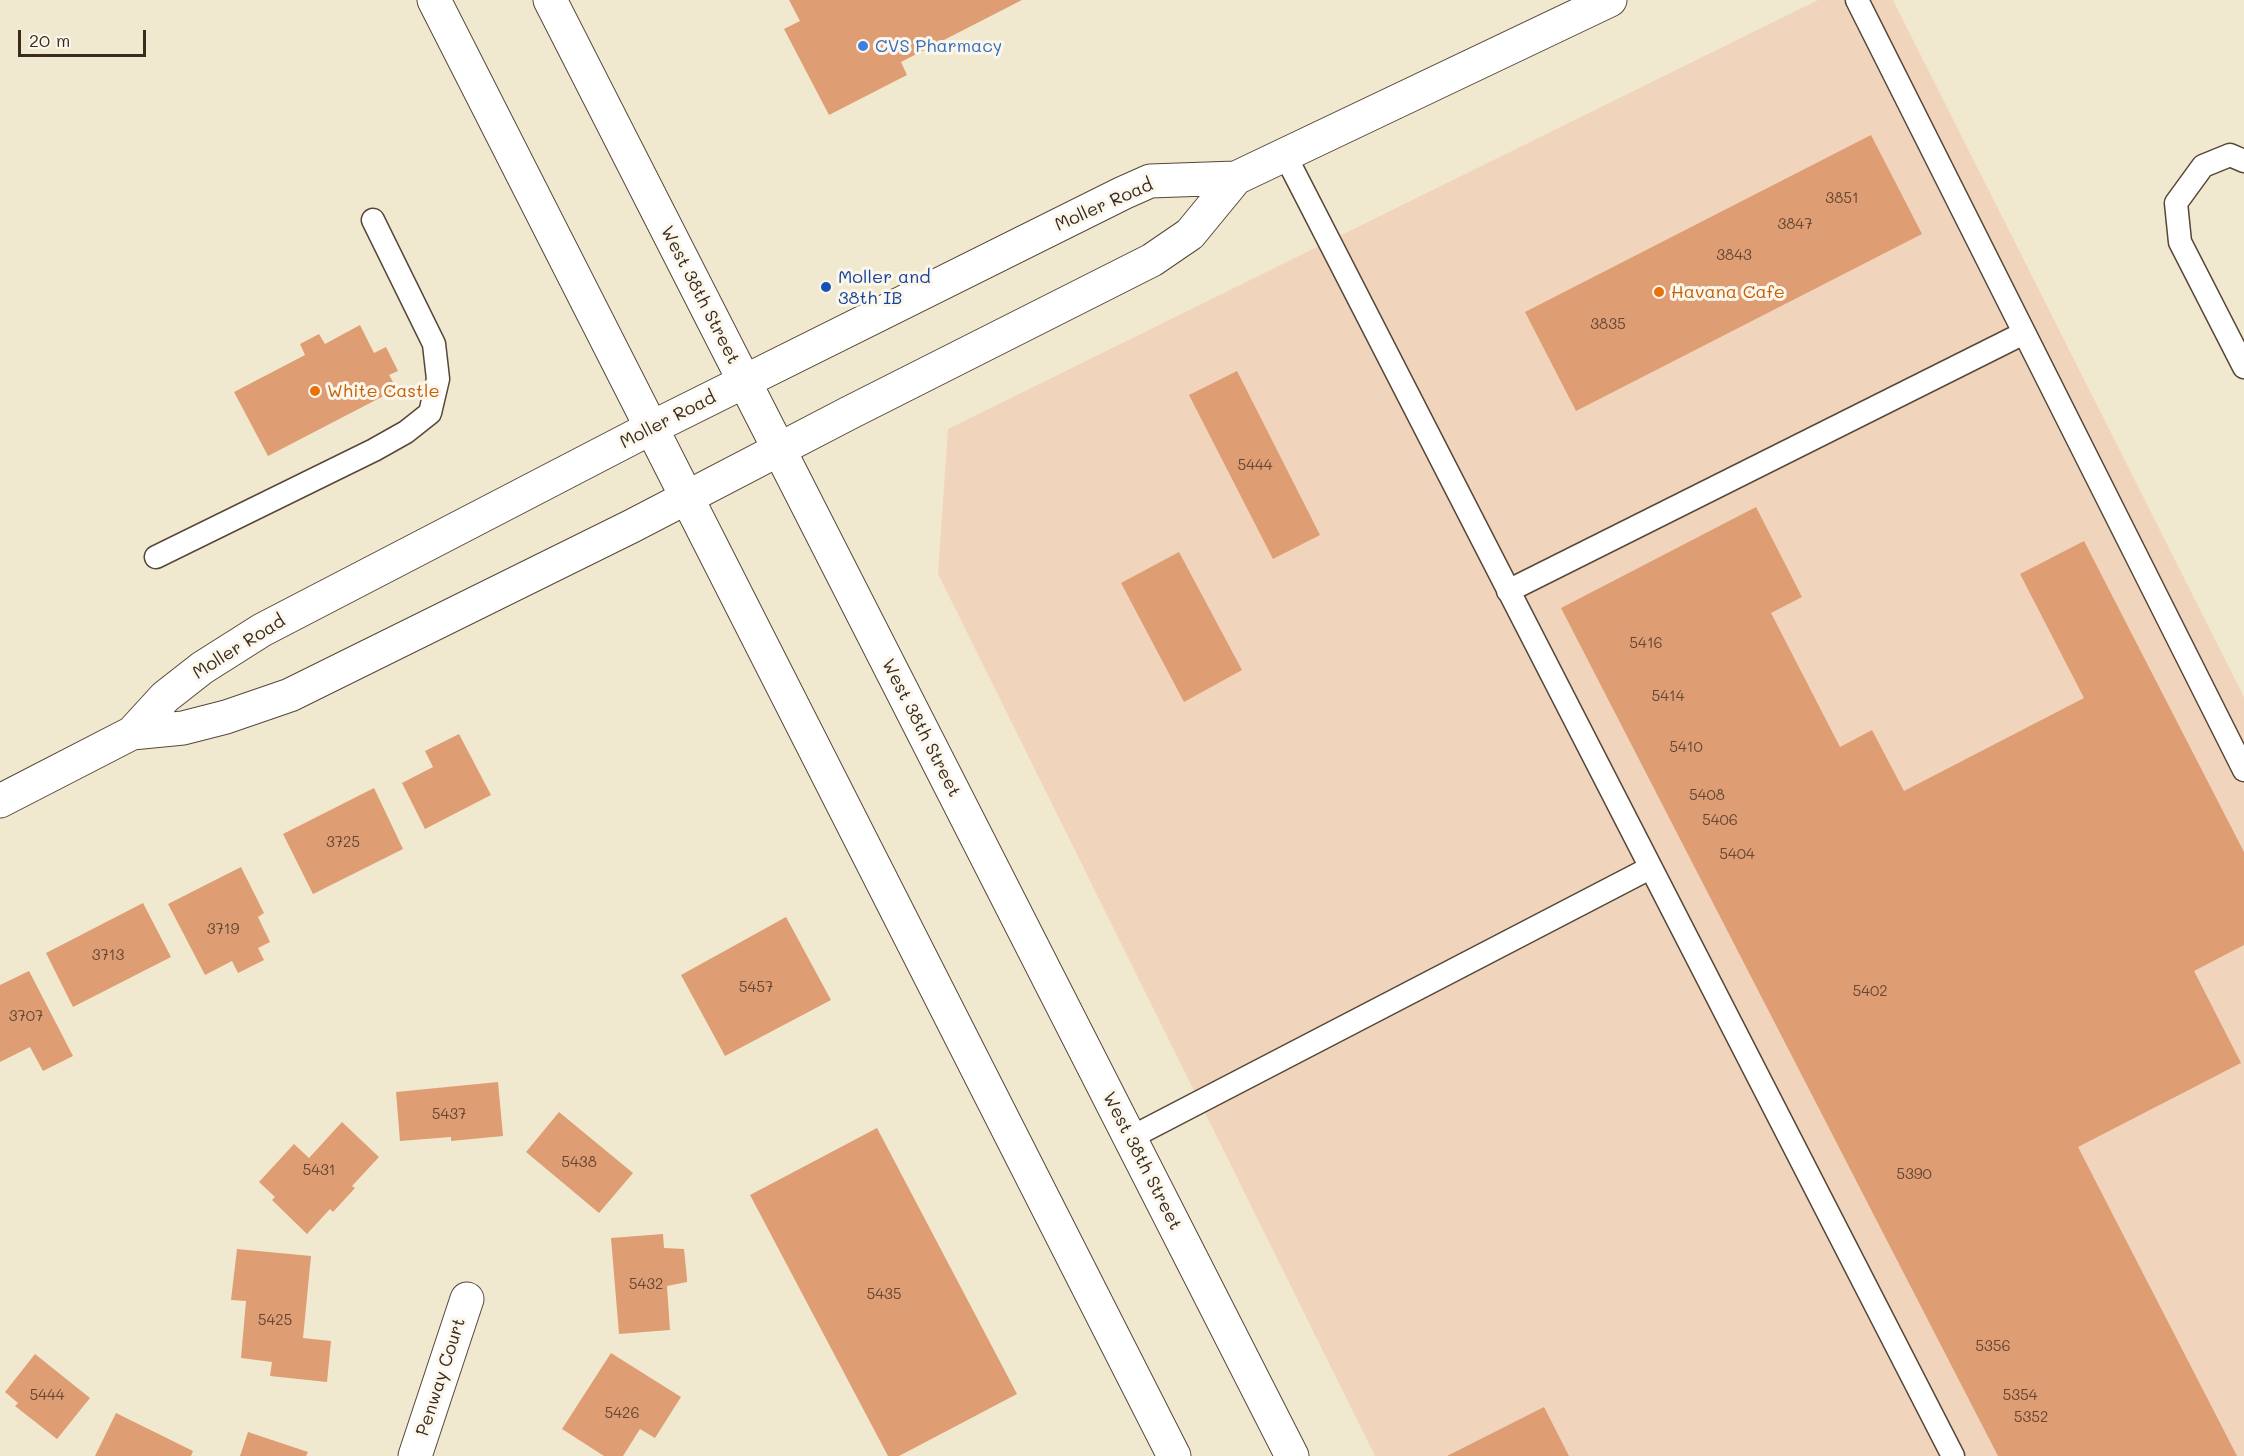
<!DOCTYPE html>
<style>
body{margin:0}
#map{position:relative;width:2244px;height:1456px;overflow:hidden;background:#f1e9cf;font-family:Mali,sans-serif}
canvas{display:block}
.scale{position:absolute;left:18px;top:30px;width:128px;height:27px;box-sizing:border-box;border:3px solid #3b2a1e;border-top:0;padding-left:8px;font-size:18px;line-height:21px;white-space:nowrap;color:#3b2a1e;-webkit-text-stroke:4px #fbf7ec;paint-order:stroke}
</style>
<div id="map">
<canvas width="2244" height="1456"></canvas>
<div class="scale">20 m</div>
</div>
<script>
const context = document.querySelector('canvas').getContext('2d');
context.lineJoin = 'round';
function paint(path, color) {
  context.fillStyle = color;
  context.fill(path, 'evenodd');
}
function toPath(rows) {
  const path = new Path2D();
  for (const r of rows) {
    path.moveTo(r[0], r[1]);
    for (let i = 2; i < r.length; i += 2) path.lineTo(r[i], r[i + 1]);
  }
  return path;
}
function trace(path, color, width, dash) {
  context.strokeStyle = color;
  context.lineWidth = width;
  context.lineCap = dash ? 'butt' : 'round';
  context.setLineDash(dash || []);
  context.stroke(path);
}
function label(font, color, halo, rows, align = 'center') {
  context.font = font + ' Mali,sans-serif';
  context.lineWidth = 6;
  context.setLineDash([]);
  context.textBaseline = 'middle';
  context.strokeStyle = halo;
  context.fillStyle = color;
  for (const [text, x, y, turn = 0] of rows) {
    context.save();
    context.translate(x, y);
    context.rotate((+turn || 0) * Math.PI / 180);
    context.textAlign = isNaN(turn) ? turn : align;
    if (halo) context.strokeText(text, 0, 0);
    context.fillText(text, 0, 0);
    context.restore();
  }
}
paint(toPath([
 [1818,0,1893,0,2244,697,2244,1456,1375,1456,938,574,948,429]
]), '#f0d5bc');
paint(toPath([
 [789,0,1022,0,901,62,907,75,829,115,784,29,800,21],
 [1871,135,1922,234,1576,411,1525,312],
 [360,325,374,353,386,347,398,371,389,375,397,389,268,456,234,392,305,355,300,344,319,334,325,344],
 [1237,371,1320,535,1273,559,1189,395],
 [1756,507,1802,597,1771,613,1840,747,1872,730,1904,791,2084,698,2020,574,2084,541,2244,852,2244,945,2194,971,2241,1063,2078,1147,2237,1456,1998,1456,1561,608],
 [1179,552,1242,670,1184,702,1121,583],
 [459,734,491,795,425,829,402,783,433,767,425,751],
 [374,788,403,849,313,894,283,834],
 [241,867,264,913,258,917,270,942,258,948,264,960,238,973,232,961,205,975,168,904],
 [143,903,171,957,73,1007,46,953],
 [786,917,831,1000,725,1056,681,975],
 [29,971,73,1056,43,1071,30,1047,0,1062,0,985],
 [498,1082,503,1136,451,1141,451,1137,400,1141,396,1092],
 [559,1112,633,1173,599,1213,526,1152],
 [342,1122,379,1157,352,1186,355,1188,333,1212,330,1209,307,1234,272,1200,275,1197,259,1182,294,1144,309,1158],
 [877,1128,1017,1394,899,1456,888,1456,750,1195],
 [663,1234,664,1248,684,1249,687,1279,687,1282,667,1286,670,1330,619,1334,611,1238],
 [237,1249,311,1256,303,1338,331,1341,327,1382,270,1376,272,1362,241,1358,246,1301,231,1300],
 [611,1353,681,1397,655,1438,640,1429,623,1456,604,1456,562,1429],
 [35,1354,90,1398,57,1439,15,1406,18,1403,5,1392],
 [1544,1407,1569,1456,1447,1456],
 [116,1413,193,1451,191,1456,95,1456],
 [248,1432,308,1452,306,1456,240,1456]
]), '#df9d74');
const lane = toPath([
 [1857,0,2244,770],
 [1285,155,1953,1456],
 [2244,161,2230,155,2203,166,2176,203,2180,242,2244,367],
 [156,557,374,450,406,432,430,413,438,379,434,344,373,220],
 [1508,591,2024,333],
 [1130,1138,1650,868]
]);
const street = toPath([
 [415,1456,467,1299]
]);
const secondary = toPath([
 [132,733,183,728,226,717,290,695,632,526,849,413,1152,260,1190,234,1236,178],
 [0,801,132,733,165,697,202,668,262,630,651,428,1123,193,1150,181,1236,178,1610,0]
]);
const primary = toPath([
 [434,0,1174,1456],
 [550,0,1292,1456]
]);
trace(lane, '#564739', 25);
trace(street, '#564739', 35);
trace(secondary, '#564739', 35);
trace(primary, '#564739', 35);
trace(lane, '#fff', 22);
trace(street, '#fff', 33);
trace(secondary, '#fff', 33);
trace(primary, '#fff', 33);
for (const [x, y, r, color] of [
 [863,46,6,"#3f7fe0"],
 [826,287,6,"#1a4fb4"],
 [1659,292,6,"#e8710a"],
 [315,391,6,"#e8710a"]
]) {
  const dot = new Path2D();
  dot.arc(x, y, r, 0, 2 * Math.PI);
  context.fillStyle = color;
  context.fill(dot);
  trace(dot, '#fbf7ec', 2);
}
label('15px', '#644734', null, [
 ["3851",1842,198],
 ["3847",1795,224],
 ["3843",1734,255],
 ["3835",1608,324],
 ["5444",1255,465],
 ["5416",1646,643],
 ["5414",1668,696],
 ["5410",1686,747],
 ["5408",1707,795],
 ["5406",1720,820],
 ["3725",343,842],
 ["5404",1737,854],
 ["3719",223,929],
 ["3713",108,955],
 ["5457",756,987],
 ["5402",1870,991],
 ["3707",26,1016],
 ["5437",449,1114],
 ["5438",579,1162],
 ["5431",319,1170],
 ["5390",1914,1174],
 ["5432",646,1284],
 ["5435",884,1294],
 ["5425",275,1320],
 ["5356",1993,1346],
 ["5444",47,1395],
 ["5354",2020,1395],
 ["5426",622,1413],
 ["5352",2031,1417]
]);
label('18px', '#366cbe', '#fbf7ec', [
 ["CVS Pharmacy",875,46]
], 'left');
label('18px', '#3b2a1e', '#fbf7ec', [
 ["Moller Road",1104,205,-24],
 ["West 38th Street",700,295,63],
 ["Moller Road",668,420,-27],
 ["Moller Road",239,647,-32],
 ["West 38th Street",921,728,63],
 ["West 38th Street",1142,1161,63],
 ["Penway Court",441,1377,-72]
]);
label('18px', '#164399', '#fbf7ec', [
 ["Moller and",838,277],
 ["38th IB",838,298]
], 'left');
label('18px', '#c56008', '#fbf7ec', [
 ["Havana Cafe",1671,292],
 ["White Castle",327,391]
], 'left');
</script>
